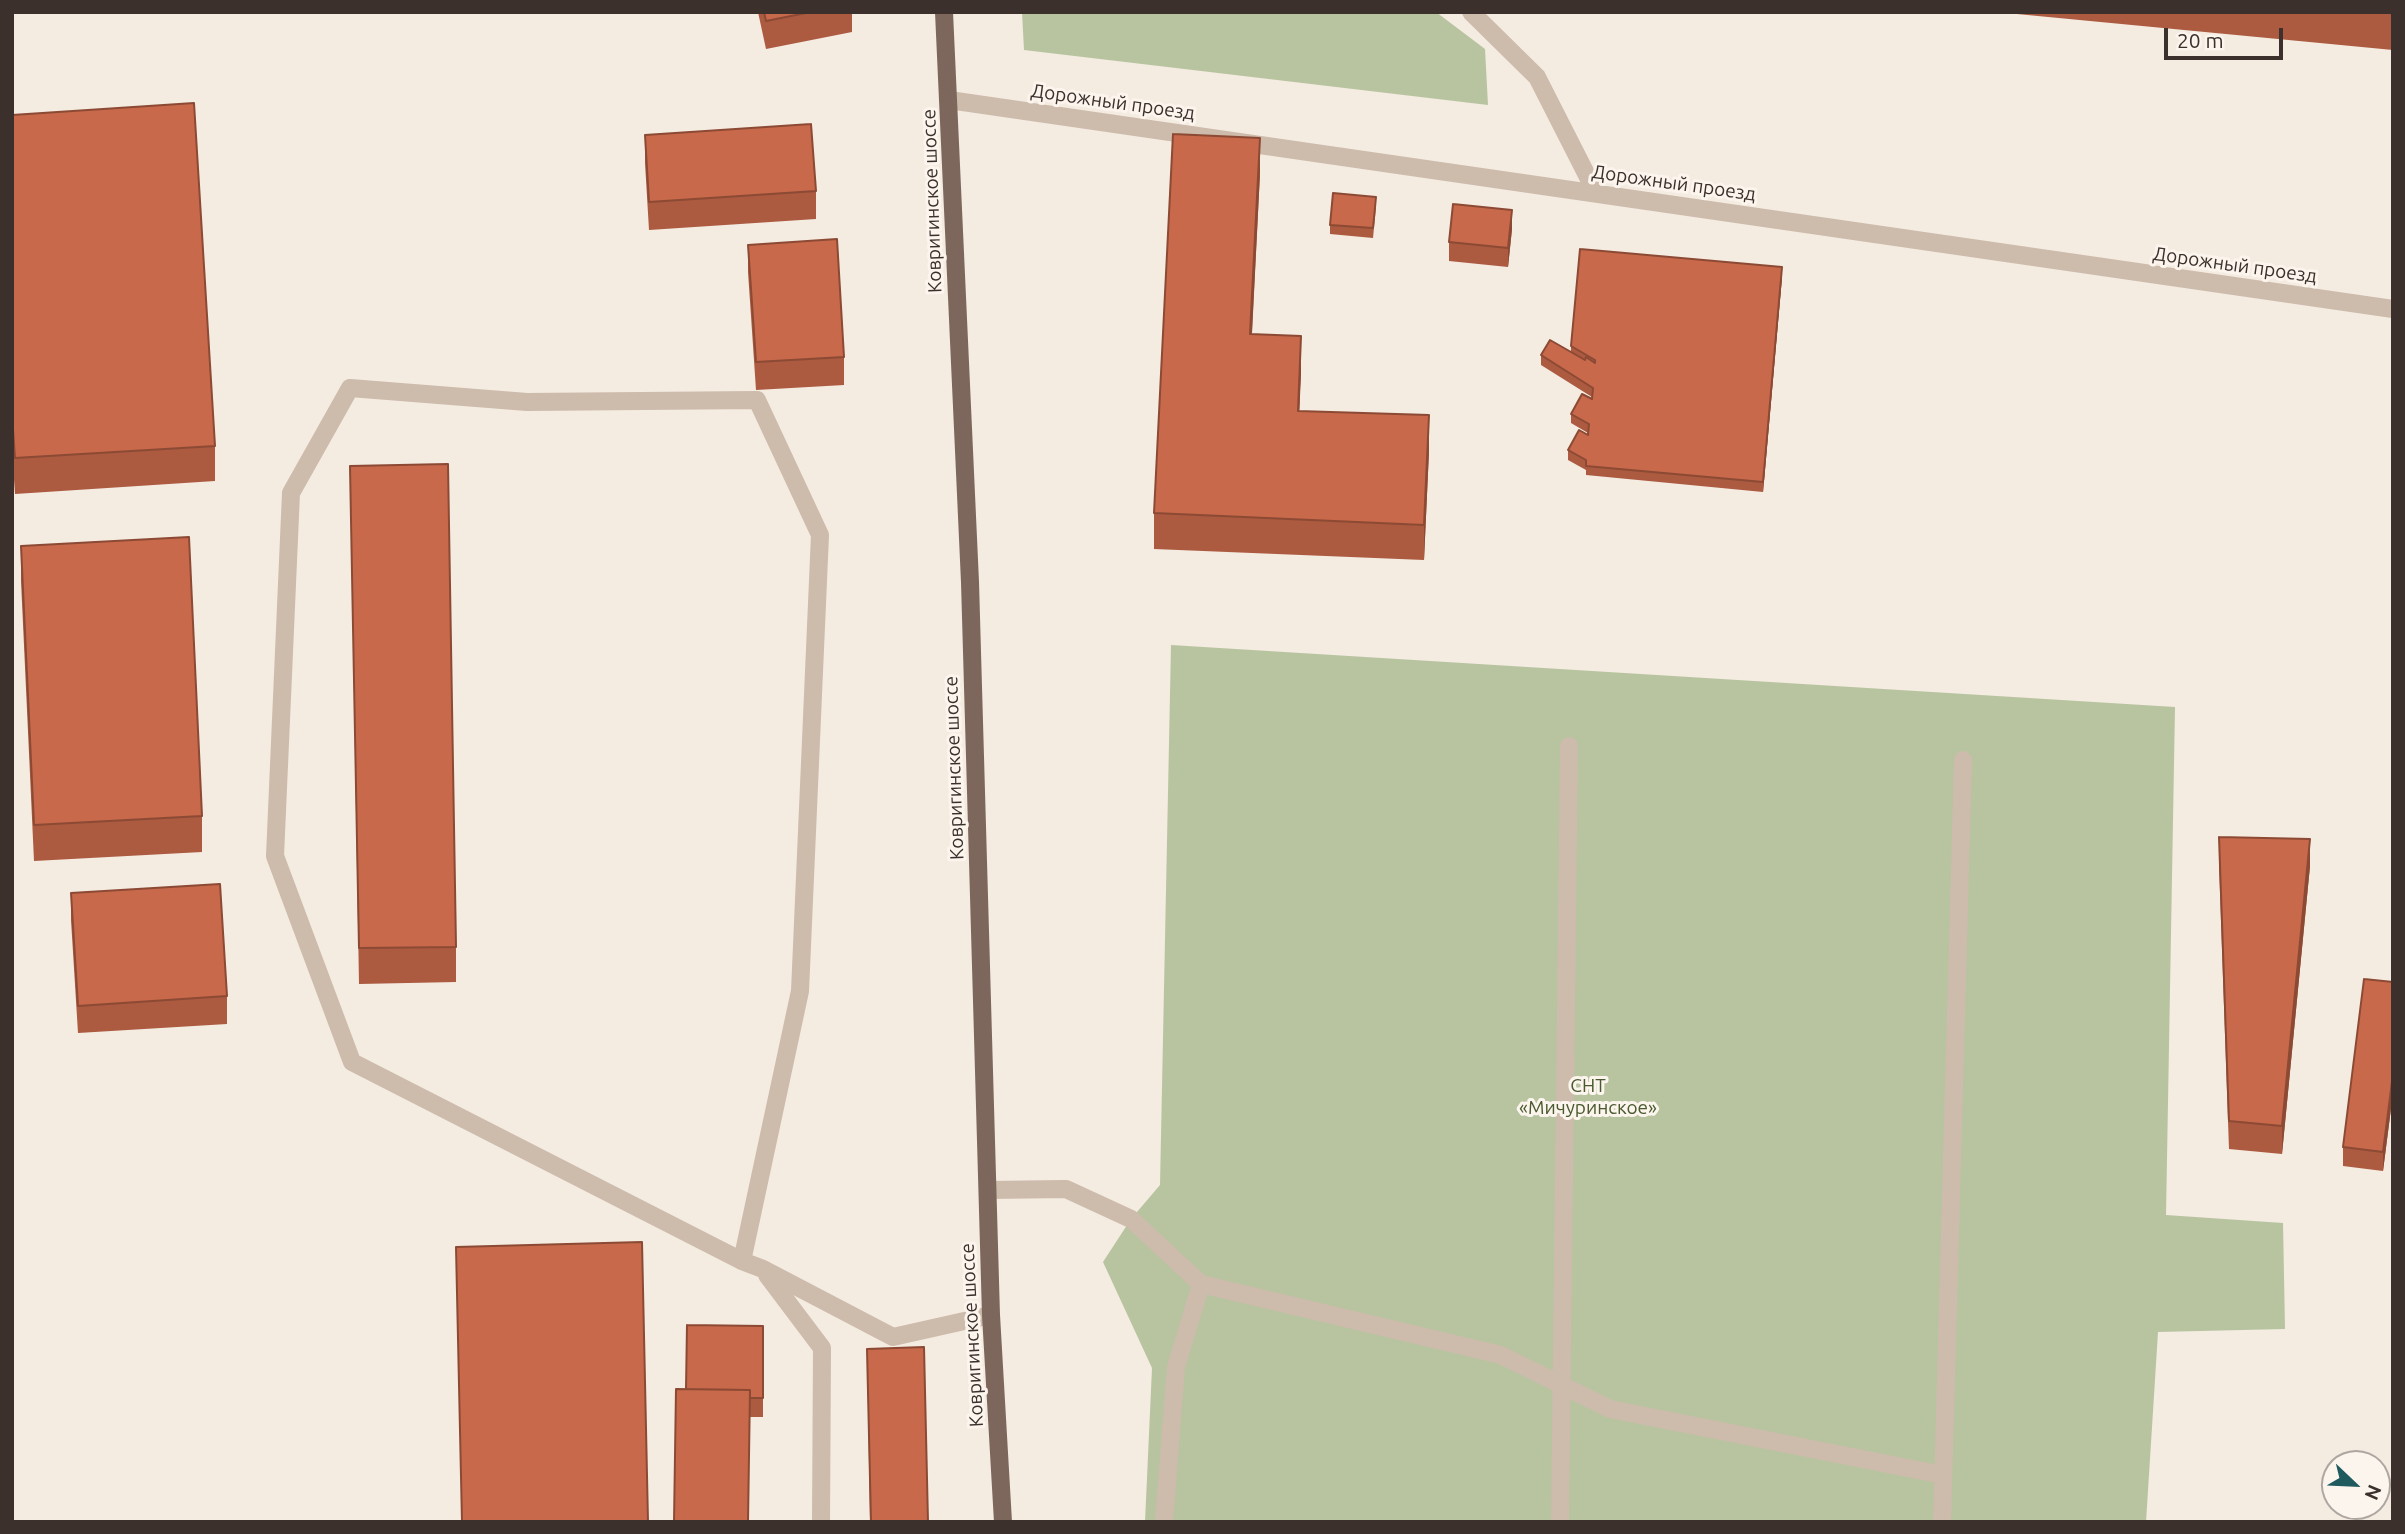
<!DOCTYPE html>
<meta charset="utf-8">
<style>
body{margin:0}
#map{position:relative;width:2405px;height:1534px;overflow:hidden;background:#f4ebe1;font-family:Ubuntu,sans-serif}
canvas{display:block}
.frame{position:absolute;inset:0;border:14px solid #3b302b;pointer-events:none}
.north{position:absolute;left:2321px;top:1450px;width:70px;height:70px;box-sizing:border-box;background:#fbf5ee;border:2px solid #aea6a0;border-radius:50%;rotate:113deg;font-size:19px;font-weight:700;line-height:28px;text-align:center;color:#3b302b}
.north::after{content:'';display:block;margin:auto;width:24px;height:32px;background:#1f5a5e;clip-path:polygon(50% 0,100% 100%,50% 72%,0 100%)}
.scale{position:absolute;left:2164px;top:28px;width:119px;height:32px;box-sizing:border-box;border:4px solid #3b302b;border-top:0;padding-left:9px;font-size:21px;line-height:24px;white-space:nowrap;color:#3b302b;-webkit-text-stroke:5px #fbf5ee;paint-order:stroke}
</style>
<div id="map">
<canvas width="2405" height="1534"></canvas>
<div class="frame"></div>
<div class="north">N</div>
<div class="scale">20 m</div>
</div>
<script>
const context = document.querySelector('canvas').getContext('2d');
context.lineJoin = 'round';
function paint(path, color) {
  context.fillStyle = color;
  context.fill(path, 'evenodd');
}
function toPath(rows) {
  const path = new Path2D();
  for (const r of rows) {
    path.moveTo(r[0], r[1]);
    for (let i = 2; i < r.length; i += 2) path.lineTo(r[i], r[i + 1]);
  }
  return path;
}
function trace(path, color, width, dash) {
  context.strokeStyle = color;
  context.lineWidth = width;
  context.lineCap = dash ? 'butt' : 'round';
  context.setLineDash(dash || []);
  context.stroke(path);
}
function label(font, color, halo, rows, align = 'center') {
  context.font = font + ' Ubuntu,sans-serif';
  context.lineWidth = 6;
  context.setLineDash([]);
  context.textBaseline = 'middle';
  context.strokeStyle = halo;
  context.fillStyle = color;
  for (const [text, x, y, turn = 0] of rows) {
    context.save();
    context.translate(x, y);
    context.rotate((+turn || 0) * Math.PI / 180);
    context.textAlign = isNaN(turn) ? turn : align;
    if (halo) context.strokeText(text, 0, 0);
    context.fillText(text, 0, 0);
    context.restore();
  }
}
paint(toPath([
 [1022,12,1436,12,1485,49,1488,105,1024,50],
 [1171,645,2175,707,2166,1215,2283,1223,2285,1329,2158,1332,2146,1522,1145,1522,1152,1368,1103,1262,1131,1219,1160,1185]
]), '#b8c4a0');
trace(toPath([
 [742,1261,800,991,820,535,757,400,527,402,350,388,291,493,275,856,352,1062,742,1261,763,1269,893,1337,991,1315],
 [767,1275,822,1348,821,1522],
 [1164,1522,1176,1367,1201,1284],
 [1560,1522,1569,746],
 [1942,1522,1963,760]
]), '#cdbbac', 18);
trace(toPath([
 [1471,12,1537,77,1596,193],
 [949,100,2393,309],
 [988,1190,1066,1189,1131,1219,1201,1284,1501,1355,1610,1409,1943,1475]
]), '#cdbbac', 18);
trace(toPath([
 [944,12,970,582,991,1315,1003,1522]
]), '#7d675c', 18);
paint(toPath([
 [758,12,852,12,852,32,766,49],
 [1996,12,2393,12,2393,50],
 [12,115,215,446,215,481,15,494,12,451],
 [645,135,816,191,816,219,649,230,645,163],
 [1260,173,1252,334,1301,372,1299,411,1429,451,1424,560,1154,549,1154,513],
 [1376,207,1373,238,1330,234,1330,225],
 [1512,229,1508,267,1449,261,1449,242],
 [748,245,844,357,844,385,756,390,748,272],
 [1782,277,1763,492,1586,475,1586,470,1568,460,1568,450,1588,435,1588,433,1571,423,1571,414,1592,399,1592,397,1541,365,1541,355,1571,352,1571,346],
 [350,466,456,947,456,982,359,984],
 [21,546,202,816,202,852,34,861,21,581],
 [2219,837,2310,866,2282,1154,2229,1149,2219,864],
 [71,893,227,996,227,1024,78,1033,71,920],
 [2393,982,2393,1093,2383,1171,2343,1166,2343,1147],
 [456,1247,648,1522,462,1522],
 [763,1326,763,1417,750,1417,686,1389],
 [867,1349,928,1522,870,1522]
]), '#ac5a40');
paint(toPath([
 [1260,138,1260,173,1250,369,1250,334],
 [1512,210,1512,229,1508,267,1508,248],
 [1782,267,1782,277,1763,492,1763,482],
 [1301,336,1301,372,1298,446,1298,411],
 [1429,415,1429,451,1424,560,1424,525],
 [2310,839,2310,866,2282,1154,2282,1126],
 [2393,1074,2393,1093,2383,1171,2383,1152]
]), '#8c4a34');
const building = toPath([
 [764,12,811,12,766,21,764,12],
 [194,103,215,446,15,458,12,415,12,115,194,103],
 [811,124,816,191,649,202,645,135,811,124],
 [1173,134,1260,138,1250,334,1301,336,1298,411,1429,415,1424,525,1154,513,1173,134],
 [1333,193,1376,197,1373,228,1330,225,1333,193],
 [1453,204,1512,210,1508,248,1449,242,1453,204],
 [837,239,844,357,756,362,748,245,837,239],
 [1580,249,1782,267,1763,482,1586,466,1586,460,1568,450,1579,430,1588,435,1589,424,1571,414,1582,394,1592,399,1593,388,1541,355,1550,340,1585,360,1586,357,1595,363,1595,360,1571,346,1580,249],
 [448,464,456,947,359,948,350,466,448,464],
 [189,537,202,816,34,825,21,546,189,537],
 [2219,837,2310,839,2282,1126,2229,1121,2219,837],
 [220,884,227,996,78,1006,71,893,220,884],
 [2364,979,2393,982,2393,1074,2383,1152,2343,1147,2364,979],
 [642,1242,648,1522,462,1522,456,1247,642,1242],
 [687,1325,763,1326,763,1398,750,1398,750,1390,686,1389,687,1325],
 [924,1347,928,1522,871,1522,867,1349,924,1347],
 [676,1389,750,1390,748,1522,674,1522,676,1389]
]);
paint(building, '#c8694b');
trace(building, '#8c4a34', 2);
label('19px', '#3b302b', '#fbf5ee', [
 ["Дорожный проезд",1113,102,8],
 ["Дорожный проезд",1674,183,8],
 ["Ковригинское шоссе",932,201,-92],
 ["Дорожный проезд",2235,265,8],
 ["Ковригинское шоссе",954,768,-92],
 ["Ковригинское шоссе",972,1335,-93]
]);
label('19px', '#4a5a2e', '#fbf5ee', [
 ["СНТ",1588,1086],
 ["«Мичуринское»",1588,1108]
]);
</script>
